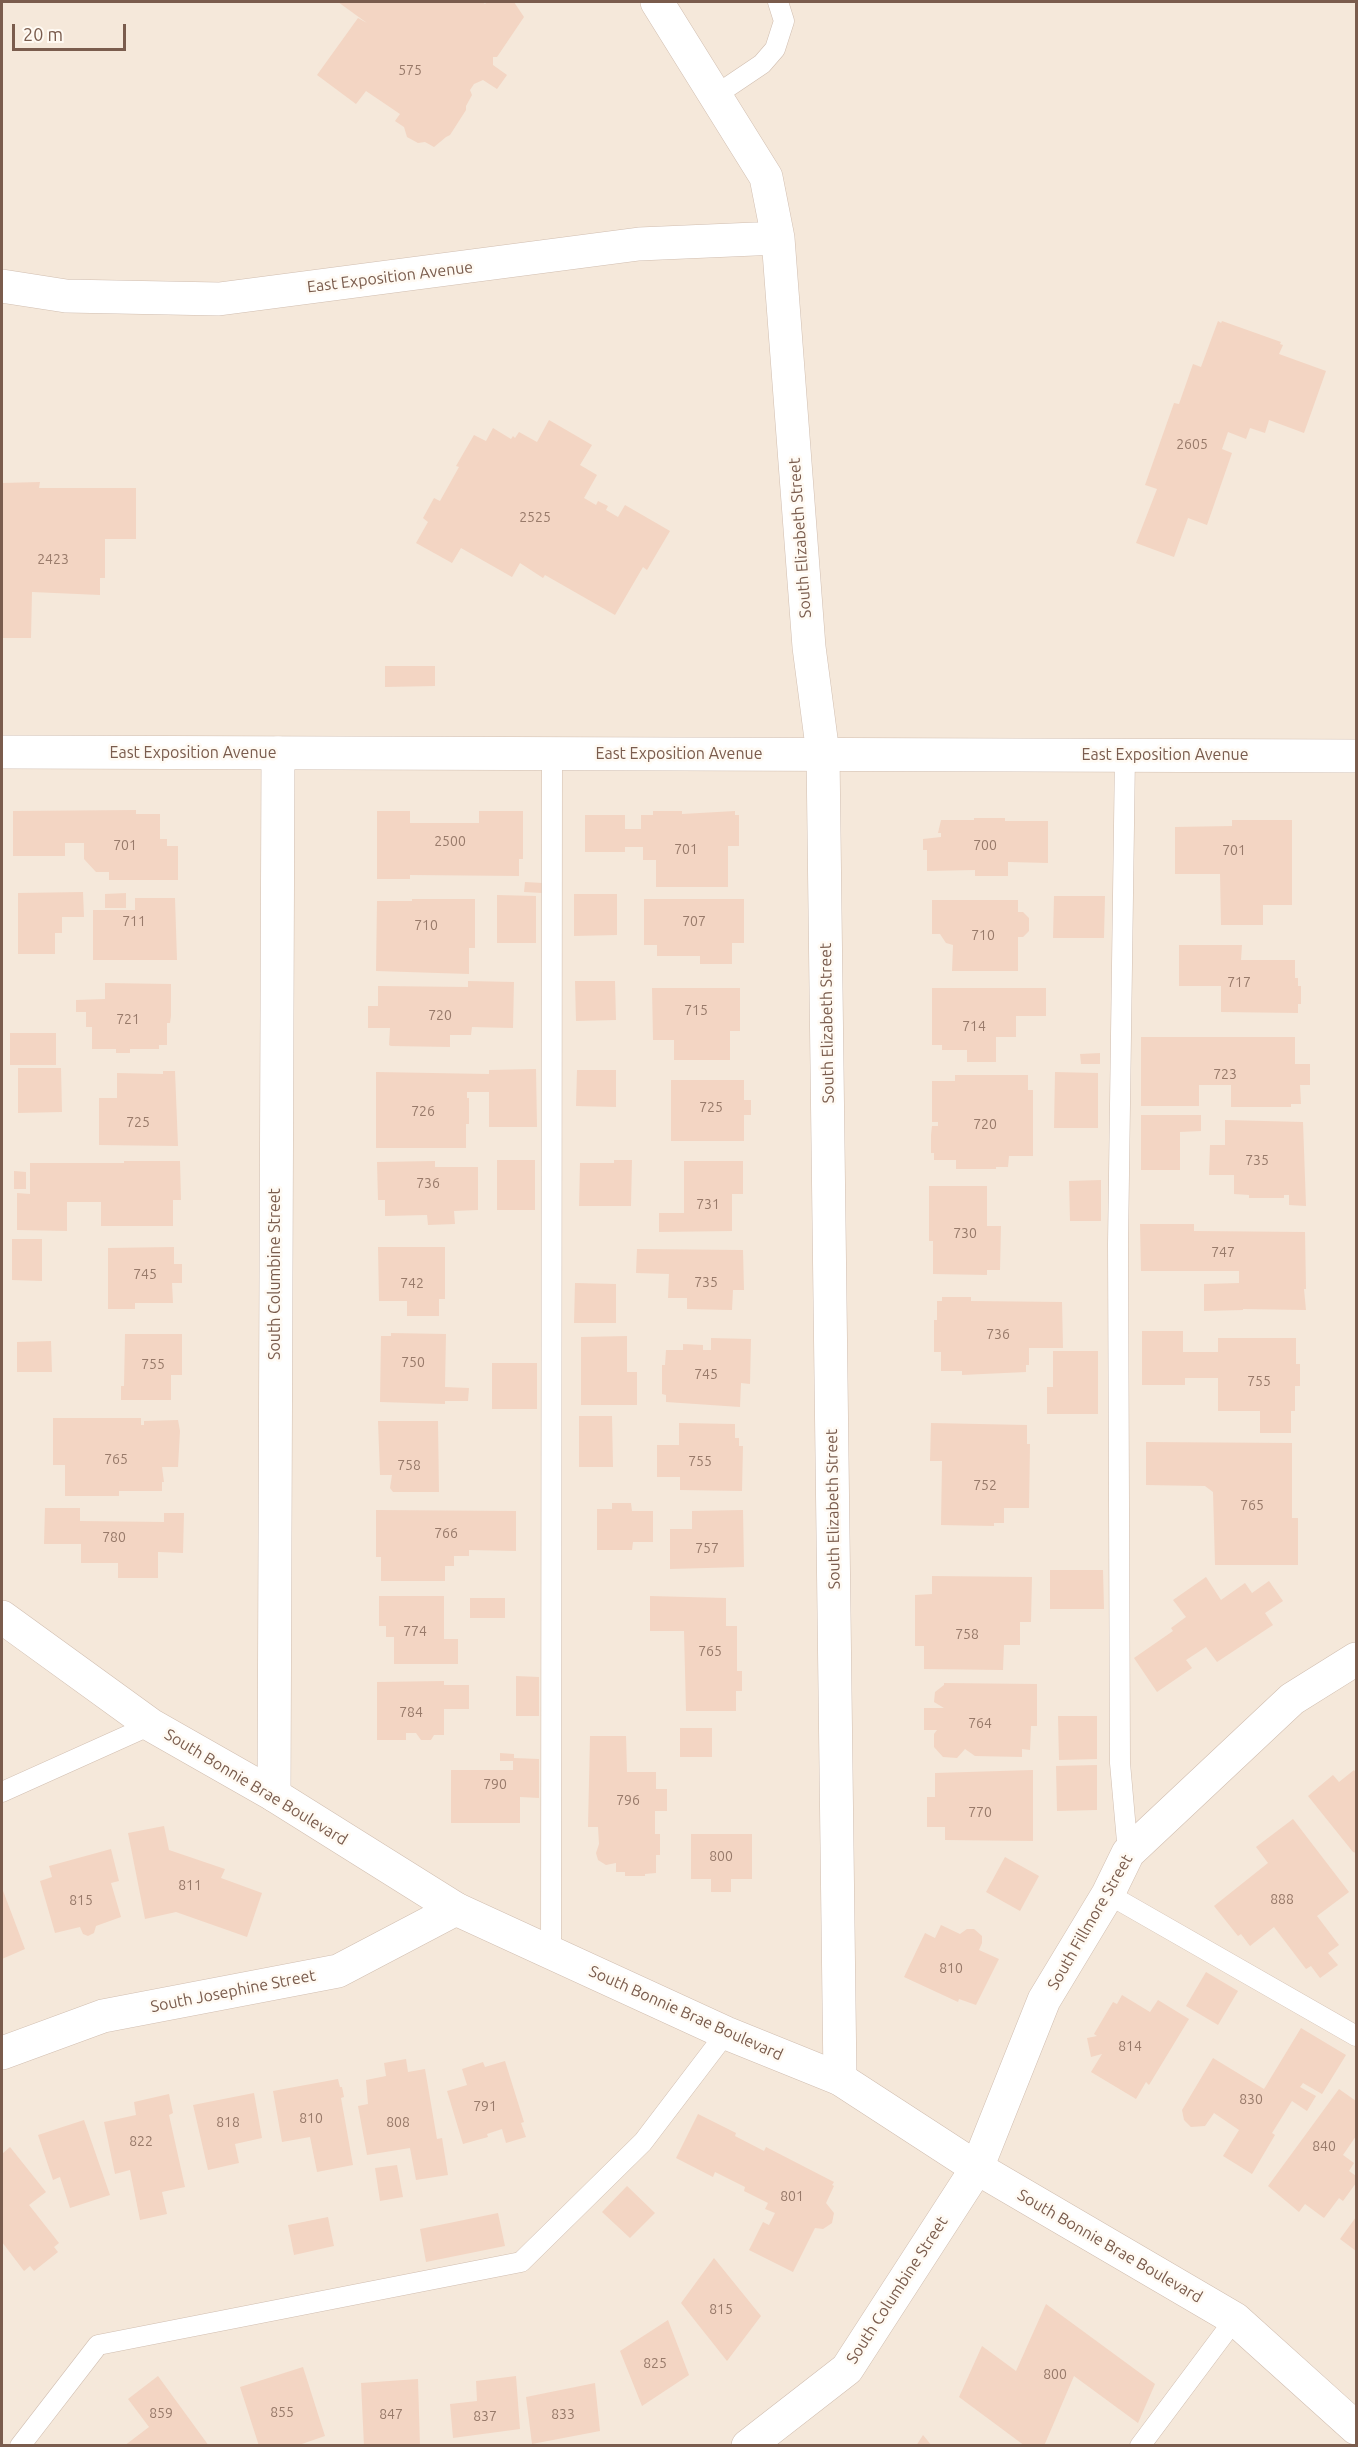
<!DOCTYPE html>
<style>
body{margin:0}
#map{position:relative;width:1358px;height:2447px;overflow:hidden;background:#fdf6ec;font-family:Ubuntu,sans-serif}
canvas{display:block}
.frame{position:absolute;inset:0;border:3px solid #7a5c4d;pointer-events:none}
.scale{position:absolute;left:12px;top:24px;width:114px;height:27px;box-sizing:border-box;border:3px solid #7a5c4d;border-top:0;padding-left:8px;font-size:18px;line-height:21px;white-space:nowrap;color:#7a5c4d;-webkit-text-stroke:4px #fffaf3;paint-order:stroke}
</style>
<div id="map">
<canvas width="1358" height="2447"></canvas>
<div class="frame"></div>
<div class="scale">20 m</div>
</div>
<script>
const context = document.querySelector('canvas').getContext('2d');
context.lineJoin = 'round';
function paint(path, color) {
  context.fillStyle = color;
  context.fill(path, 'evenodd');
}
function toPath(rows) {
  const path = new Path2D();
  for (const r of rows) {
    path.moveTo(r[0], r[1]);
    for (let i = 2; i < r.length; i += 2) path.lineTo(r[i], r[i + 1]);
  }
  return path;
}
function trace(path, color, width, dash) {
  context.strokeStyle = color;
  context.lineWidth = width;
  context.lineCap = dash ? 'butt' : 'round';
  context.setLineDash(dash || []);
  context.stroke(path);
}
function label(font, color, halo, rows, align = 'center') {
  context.font = font + ' Ubuntu,sans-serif';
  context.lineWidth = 5;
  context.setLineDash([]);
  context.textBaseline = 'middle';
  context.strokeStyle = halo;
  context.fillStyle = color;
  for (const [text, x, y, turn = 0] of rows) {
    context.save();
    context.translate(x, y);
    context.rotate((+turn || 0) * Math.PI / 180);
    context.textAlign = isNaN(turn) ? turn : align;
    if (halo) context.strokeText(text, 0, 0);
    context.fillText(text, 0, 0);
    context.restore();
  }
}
paint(toPath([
 [2,2,1356,2,1356,2445,2,2446]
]), '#f5e8da');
paint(toPath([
 [338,2,482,2,485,4,487,2,514,2,524,17,497,57,493,57,493,65,507,75,497,89,483,80,474,84,470,90,472,95,466,106,466,110,450,135,446,137,434,147,425,142,418,143,407,137,404,127,395,121,400,114,366,91,356,104,317,75,358,18,367,23],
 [1218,321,1221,323,1222,321,1281,342,1280,344,1283,345,1279,354,1326,371,1304,433,1269,420,1265,433,1250,428,1246,439,1228,432,1222,449,1232,453,1207,525,1188,518,1174,557,1136,543,1157,489,1145,485,1174,403,1179,404,1193,364,1201,367],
 [549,420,592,445,580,465,597,475,584,498,596,505,598,501,608,506,606,510,618,517,625,505,670,531,647,570,643,567,615,615,545,575,543,578,520,563,512,577,461,548,452,563,416,543,428,522,423,518,434,498,440,501,459,467,456,466,474,435,486,441,493,428,511,439,513,436,515,438,519,432,537,442],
 [40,482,39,488,136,488,136,539,105,539,105,578,100,578,100,595,32,592,31,638,2,638,2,483],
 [385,666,435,666,435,686,385,687],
 [136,810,136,814,160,814,160,839,167,839,167,846,178,846,178,880,109,880,109,872,96,872,84,859,84,843,65,843,65,856,13,856,13,811],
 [377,811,410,811,410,823,479,823,479,811,523,811,523,859,519,859,519,876,410,875,410,879,377,879],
 [653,811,682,811,682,814,735,811,735,815,739,815,739,846,728,846,728,887,656,887,656,860,643,860,643,847,625,847,625,852,585,852,585,815,625,815,625,829,641,829,641,815,653,815],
 [974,818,1005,818,1005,821,1048,821,1048,863,1008,862,1008,876,975,876,975,870,927,871,927,850,923,850,923,839,941,837,941,833,938,833,941,820,974,820],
 [1232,820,1292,820,1292,905,1263,905,1263,925,1221,925,1220,874,1175,874,1175,827,1232,826],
 [525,882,543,883,542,893,524,892],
 [83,892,84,917,62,917,62,933,55,933,55,954,18,954,18,893],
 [126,893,126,908,105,908,105,894],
 [574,894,617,894,617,935,574,936],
 [497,895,536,896,536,943,497,943],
 [1054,896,1105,896,1104,938,1053,938],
 [135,898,175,898,177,960,93,960,93,910,135,910],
 [412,899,475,899,475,948,469,948,469,974,376,971,377,901,412,901],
 [644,899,744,899,744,943,732,943,732,964,700,964,700,956,657,956,657,945,644,945],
 [932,900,1018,900,1018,912,1023,912,1029,918,1029,931,1023,937,1018,937,1018,971,952,971,953,945,946,943,940,934,932,934],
 [1179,945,1242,945,1241,960,1295,960,1295,978,1298,978,1298,986,1301,986,1301,1004,1298,1004,1298,1013,1221,1012,1221,986,1179,986],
 [468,981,514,982,513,1028,472,1027,471,1035,450,1035,450,1047,391,1046,389,1045,390,1028,368,1028,368,1006,378,1006,378,986,468,987],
 [575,981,615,981,616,1020,576,1021],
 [105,983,171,984,171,1016,170,1023,167,1023,167,1045,159,1045,159,1049,130,1049,130,1053,116,1053,116,1049,92,1049,92,1027,86,1027,86,1012,76,1012,76,1000,105,999],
 [652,988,740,988,740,1031,730,1031,730,1060,674,1060,674,1040,653,1040],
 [932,988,1046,988,1046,1016,1016,1016,1016,1037,996,1037,996,1062,967,1062,967,1050,942,1050,942,1045,932,1045],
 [10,1033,56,1033,56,1065,10,1065],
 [1141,1037,1295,1037,1295,1064,1310,1064,1310,1085,1300,1085,1301,1104,1291,1104,1291,1107,1231,1107,1231,1085,1199,1085,1199,1106,1141,1106],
 [1100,1053,1100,1064,1081,1064,1080,1054],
 [18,1068,61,1068,62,1112,18,1113],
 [536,1069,537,1127,489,1127,489,1092,467,1092,467,1098,469,1098,469,1124,466,1124,466,1148,376,1148,376,1072,489,1074,489,1070],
 [577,1070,616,1070,616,1107,576,1106],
 [163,1071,175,1071,178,1146,99,1145,99,1098,117,1098,117,1073,163,1074],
 [1055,1072,1098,1073,1098,1128,1054,1128],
 [955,1075,1028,1075,1028,1090,1033,1090,1033,1156,1009,1156,1008,1167,996,1167,996,1169,956,1169,956,1160,934,1160,934,1153,931,1153,931,1135,932,1126,938,1126,938,1122,932,1122,932,1081,955,1081],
 [671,1080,744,1080,744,1100,751,1100,751,1115,744,1115,744,1141,671,1141],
 [1141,1115,1201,1115,1201,1131,1180,1132,1180,1170,1141,1170],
 [1225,1120,1303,1122,1306,1206,1289,1205,1289,1195,1284,1195,1284,1198,1249,1198,1249,1195,1234,1194,1234,1175,1209,1175,1210,1145,1225,1145],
 [497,1160,535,1160,535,1210,497,1210],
 [614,1160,632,1160,631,1206,579,1206,580,1163,614,1163],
 [124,1161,180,1161,181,1200,173,1200,173,1226,101,1226,101,1202,67,1202,67,1231,17,1230,17,1193,30,1194,30,1163,124,1163],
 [435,1161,435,1167,478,1167,478,1210,454,1211,455,1224,428,1225,427,1215,385,1216,385,1200,378,1200,377,1162],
 [684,1161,743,1161,743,1194,732,1194,732,1231,659,1232,659,1213,684,1213],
 [14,1171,26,1172,26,1189,14,1189],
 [1101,1180,1101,1221,1070,1221,1069,1181],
 [929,1186,987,1186,987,1226,1001,1226,1000,1270,987,1270,987,1275,933,1274,933,1241,929,1241],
 [1140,1224,1194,1224,1194,1231,1305,1232,1306,1289,1304,1289,1306,1310,1243,1309,1243,1310,1204,1311,1204,1284,1239,1283,1239,1271,1141,1271],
 [12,1239,42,1239,42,1281,12,1280],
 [174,1247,174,1264,182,1264,182,1283,172,1283,173,1303,135,1303,135,1309,108,1309,108,1248],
 [378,1247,445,1247,445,1299,439,1299,439,1316,407,1316,407,1301,379,1301],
 [637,1249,743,1250,744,1290,733,1290,732,1310,687,1309,687,1298,668,1298,669,1274,636,1273],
 [575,1283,616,1284,616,1323,574,1323],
 [942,1297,971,1297,971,1301,1062,1302,1063,1348,1029,1348,1029,1365,1026,1365,1026,1372,962,1375,962,1371,941,1371,941,1352,934,1352,934,1320,937,1320,937,1301,942,1301],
 [1142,1331,1183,1331,1183,1352,1218,1352,1218,1338,1296,1338,1296,1364,1300,1364,1300,1386,1295,1386,1295,1411,1291,1411,1291,1433,1260,1433,1260,1411,1218,1411,1218,1378,1185,1378,1185,1385,1142,1385],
 [391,1333,446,1334,445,1387,469,1388,468,1401,445,1401,445,1404,380,1402,381,1336,391,1336],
 [125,1334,182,1334,182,1375,171,1375,171,1400,121,1400,121,1386,124,1386],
 [627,1336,627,1372,637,1372,637,1405,581,1405,581,1337],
 [711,1338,751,1339,750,1384,741,1383,740,1407,666,1402,666,1395,662,1394,662,1365,665,1365,666,1350,683,1350,683,1344,703,1345,703,1350,711,1350],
 [51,1341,52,1372,17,1372,17,1342],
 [1053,1351,1098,1351,1098,1414,1047,1414,1047,1387,1053,1387],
 [492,1363,537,1363,537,1409,492,1409],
 [579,1416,612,1416,613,1467,579,1467],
 [53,1418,141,1418,141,1425,144,1425,144,1421,178,1420,180,1431,178,1467,162,1467,164,1482,162,1482,162,1491,119,1491,119,1496,65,1496,65,1465,53,1465],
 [378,1421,438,1421,439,1492,393,1492,390,1488,392,1475,380,1475],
 [679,1423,735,1424,735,1438,739,1438,739,1446,743,1446,742,1491,680,1490,680,1477,657,1477,657,1445,679,1445],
 [931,1423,1027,1425,1027,1444,1030,1444,1029,1508,1004,1508,1004,1523,994,1523,994,1526,941,1525,942,1461,930,1461],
 [1146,1442,1292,1443,1292,1518,1298,1518,1298,1565,1215,1565,1213,1492,1205,1486,1146,1485],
 [612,1503,631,1503,632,1511,653,1511,653,1542,633,1542,632,1550,597,1550,597,1509,612,1509],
 [45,1508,80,1508,80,1521,164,1522,164,1513,184,1513,183,1553,158,1552,158,1578,118,1578,118,1563,81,1563,81,1544,44,1544],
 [376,1510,516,1511,516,1551,469,1550,469,1556,454,1556,454,1566,445,1566,445,1581,381,1581,381,1557,376,1557],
 [743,1510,744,1567,670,1569,670,1529,692,1529,692,1511],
 [1050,1570,1103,1570,1104,1609,1050,1609],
 [932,1576,1032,1577,1031,1622,1020,1622,1020,1645,1004,1645,1003,1670,924,1669,924,1646,915,1646,915,1595,932,1594],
 [1206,1577,1221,1600,1245,1583,1252,1593,1269,1581,1283,1601,1265,1613,1273,1625,1217,1662,1206,1647,1186,1660,1192,1668,1157,1692,1134,1658,1173,1631,1171,1628,1186,1617,1173,1600],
 [379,1596,444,1596,444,1639,458,1639,458,1664,394,1664,394,1637,386,1637,386,1626,379,1626],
 [650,1596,726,1598,726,1626,737,1626,737,1671,742,1671,742,1691,736,1691,736,1711,686,1711,684,1631,650,1631],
 [470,1598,505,1598,505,1618,470,1618],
 [516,1676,539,1677,539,1716,516,1716],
 [444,1681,444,1685,469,1685,469,1709,444,1709,444,1735,434,1735,431,1740,421,1740,416,1733,406,1733,406,1740,377,1740,377,1682],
 [944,1683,1037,1684,1037,1726,1031,1726,1030,1750,1022,1749,1022,1757,975,1756,965,1749,957,1758,943,1757,934,1747,934,1734,937,1730,924,1730,924,1708,944,1708,934,1702,935,1692,944,1685],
 [1058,1716,1097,1716,1097,1759,1059,1760],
 [680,1728,712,1728,712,1757,680,1757],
 [590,1736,626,1736,627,1772,656,1772,656,1789,667,1789,667,1811,655,1811,655,1834,660,1834,660,1855,656,1855,656,1873,645,1874,645,1876,625,1876,625,1872,616,1872,616,1863,606,1865,598,1860,596,1853,599,1844,598,1827,588,1827],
 [500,1753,514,1754,514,1758,539,1759,539,1798,520,1797,520,1823,451,1823,451,1770,513,1770,513,1761,500,1761],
 [1097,1765,1097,1810,1057,1811,1056,1766],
 [1033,1770,1033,1841,945,1840,945,1827,927,1827,927,1797,935,1797,935,1773],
 [1354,1770,1356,1773,1356,1853,1353,1852,1308,1796,1333,1775,1339,1782],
 [1293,1819,1349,1892,1317,1916,1339,1945,1328,1953,1338,1965,1320,1978,1311,1966,1306,1969,1274,1927,1250,1946,1241,1934,1238,1936,1214,1906,1268,1863,1256,1847],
 [164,1826,169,1850,225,1869,221,1878,262,1893,247,1937,176,1912,145,1919,128,1833],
 [691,1834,752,1834,752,1879,731,1879,731,1892,711,1892,711,1879,691,1879],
 [111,1849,119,1881,111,1883,121,1917,96,1926,94,1933,88,1936,83,1934,80,1927,55,1933,40,1881,52,1877,49,1866],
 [1005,1857,1039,1876,1020,1911,986,1892],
 [2,1888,25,1949,2,1959],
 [941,1925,960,1934,967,1929,974,1929,982,1936,982,1943,979,1950,999,1959,976,2005,959,1999,958,2002,904,1977,925,1933,935,1938],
 [1206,1972,1238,1991,1218,2025,1186,2006],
 [1122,1995,1150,2012,1158,2000,1189,2019,1149,2085,1146,2082,1136,2099,1091,2072,1102,2054,1091,2057,1087,2038,1097,2036,1094,2034,1113,2002,1117,2004],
 [1301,2028,1346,2055,1322,2094,1303,2083,1300,2087,1316,2096,1307,2111,1292,2101,1272,2133,1275,2135,1252,2174,1223,2156,1239,2130,1214,2113,1205,2126,1191,2127,1184,2120,1182,2110,1213,2058,1264,2089],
 [406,2059,408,2072,425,2069,437,2139,442,2138,448,2175,416,2180,410,2148,367,2155,358,2106,368,2104,366,2080,386,2076,384,2063],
 [505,2061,524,2122,521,2123,526,2137,506,2143,502,2129,487,2134,488,2137,463,2144,447,2091,467,2085,462,2069,483,2062,485,2067],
 [338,2079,340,2087,342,2087,344,2097,341,2098,353,2165,317,2172,310,2137,282,2142,273,2091],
 [1339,2089,1356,2101,1356,2136,1343,2155,1354,2163,1349,2171,1356,2176,1356,2183,1343,2201,1339,2198,1324,2218,1305,2204,1299,2212,1268,2186],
 [254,2093,262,2138,235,2144,239,2163,208,2170,193,2105],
 [169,2094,173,2113,169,2115,185,2187,162,2192,167,2214,140,2220,130,2170,115,2174,104,2122,136,2115,134,2102],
 [698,2114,736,2133,735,2136,764,2151,766,2147,834,2182,832,2185,834,2186,826,2203,834,2213,832,2223,823,2229,815,2228,793,2272,749,2250,763,2222,769,2225,775,2213,765,2209,768,2203,744,2191,745,2187,715,2172,713,2177,676,2158],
 [84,2120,110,2195,70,2208,60,2177,53,2180,38,2135],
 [10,2147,46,2192,29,2205,59,2243,54,2247,58,2252,34,2271,30,2266,24,2271,2,2242,2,2154],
 [397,2165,403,2197,380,2201,375,2168],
 [627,2186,655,2213,630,2238,602,2212],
 [498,2213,505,2246,426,2262,420,2229],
 [328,2217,334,2246,294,2255,288,2225],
 [1356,2217,1356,2251,1340,2239],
 [714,2258,761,2316,727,2361,681,2303],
 [1046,2304,1155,2384,1138,2423,1074,2376,1044,2446,1025,2446,959,2397,982,2346,1016,2371],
 [668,2320,689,2375,642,2406,620,2351],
 [303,2367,325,2436,296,2446,259,2446,240,2387],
 [158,2376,209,2446,124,2446,149,2427,128,2399],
 [516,2376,520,2429,453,2438,450,2404,477,2401,476,2381],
 [418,2379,420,2446,364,2446,361,2383],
 [595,2383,600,2431,532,2444,526,2397],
 [923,2435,932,2446,916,2446]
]), '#f3d5c3');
const service = toPath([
 [716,95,762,64,775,49,784,21,778,2],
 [1125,755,1118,1244,1120,1763,1128,1853],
 [2,1792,151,1725],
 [1108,1894,1356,2036],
 [551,1953,552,754],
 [20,2446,98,2345,521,2262,643,2142,726,2033],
 [1140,2446,1235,2319]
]);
const minor = toPath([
 [657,2,766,177,778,238,809,647,823,754,840,2079],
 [2,286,66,296,219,299,639,244,778,238],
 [274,1795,278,753],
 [2,2053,103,2016,338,1971,456,1909],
 [748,2446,847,2369,977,2168,1044,2000,1108,1894,1128,1853,1292,1699,1356,1659]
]);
const tertiary = toPath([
 [2,752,1356,756],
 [2,1617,151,1725,274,1795,456,1909,726,2033,840,2079,977,2168,1235,2319,1356,2428]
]);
trace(service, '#d1beb0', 21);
trace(minor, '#d1beb0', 34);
trace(tertiary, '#d1beb0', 34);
trace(service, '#fff', 20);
trace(minor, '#fff', 33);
trace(tertiary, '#fff', 33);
label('14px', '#987a6a', null, [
 ["575",410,70],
 ["2605",1192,444],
 ["2525",535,517],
 ["2423",53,559],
 ["2500",450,841],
 ["701",125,845],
 ["700",985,845],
 ["701",686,849],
 ["701",1234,850],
 ["711",134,921],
 ["707",694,921],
 ["710",426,925],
 ["710",983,935],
 ["717",1239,982],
 ["715",696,1010],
 ["720",440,1015],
 ["721",128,1019],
 ["714",974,1026],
 ["723",1225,1074],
 ["725",711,1107],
 ["726",423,1111],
 ["725",138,1122],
 ["720",985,1124],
 ["735",1257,1160],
 ["736",428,1183],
 ["731",708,1204],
 ["730",965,1233],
 ["747",1223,1252],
 ["745",145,1274],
 ["735",706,1282],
 ["742",412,1283],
 ["736",998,1334],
 ["750",413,1362],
 ["755",153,1364],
 ["745",706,1374],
 ["755",1259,1381],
 ["765",116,1459],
 ["755",700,1461],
 ["758",409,1465],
 ["752",985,1485],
 ["765",1252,1505],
 ["766",446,1533],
 ["780",114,1537],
 ["757",707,1548],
 ["774",415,1631],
 ["758",967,1634],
 ["765",710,1651],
 ["784",411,1712],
 ["764",980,1723],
 ["790",495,1784],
 ["796",628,1800],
 ["770",980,1812],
 ["800",721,1856],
 ["811",190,1885],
 ["888",1282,1899],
 ["815",81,1900],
 ["810",951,1968],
 ["814",1130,2046],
 ["830",1251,2099],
 ["791",485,2106],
 ["810",311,2118],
 ["818",228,2122],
 ["808",398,2122],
 ["822",141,2141],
 ["840",1324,2146],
 ["801",792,2196],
 ["815",721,2309],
 ["825",655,2363],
 ["800",1055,2374],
 ["855",282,2412],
 ["859",161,2413],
 ["847",391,2414],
 ["833",563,2414],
 ["837",485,2416]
]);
label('16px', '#7a5c4d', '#fffaf3', [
 ["East Exposition Avenue",390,277,-7],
 ["South Elizabeth Street",800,538,-94],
 ["East Exposition Avenue",193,753],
 ["East Exposition Avenue",679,754],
 ["East Exposition Avenue",1165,755],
 ["South Elizabeth Street",827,1023,-91],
 ["South Columbine Street",275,1274,-90],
 ["South Elizabeth Street",833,1509,-91],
 ["South Bonnie Brae Boulevard",256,1787,31],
 ["South Fillmore Street",1090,1922,-60],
 ["South Josephine Street",233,1991,-11],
 ["South Bonnie Brae Boulevard",686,2013,24],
 ["South Bonnie Brae Boulevard",1110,2246,30],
 ["South Columbine Street",897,2290,-57]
]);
</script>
